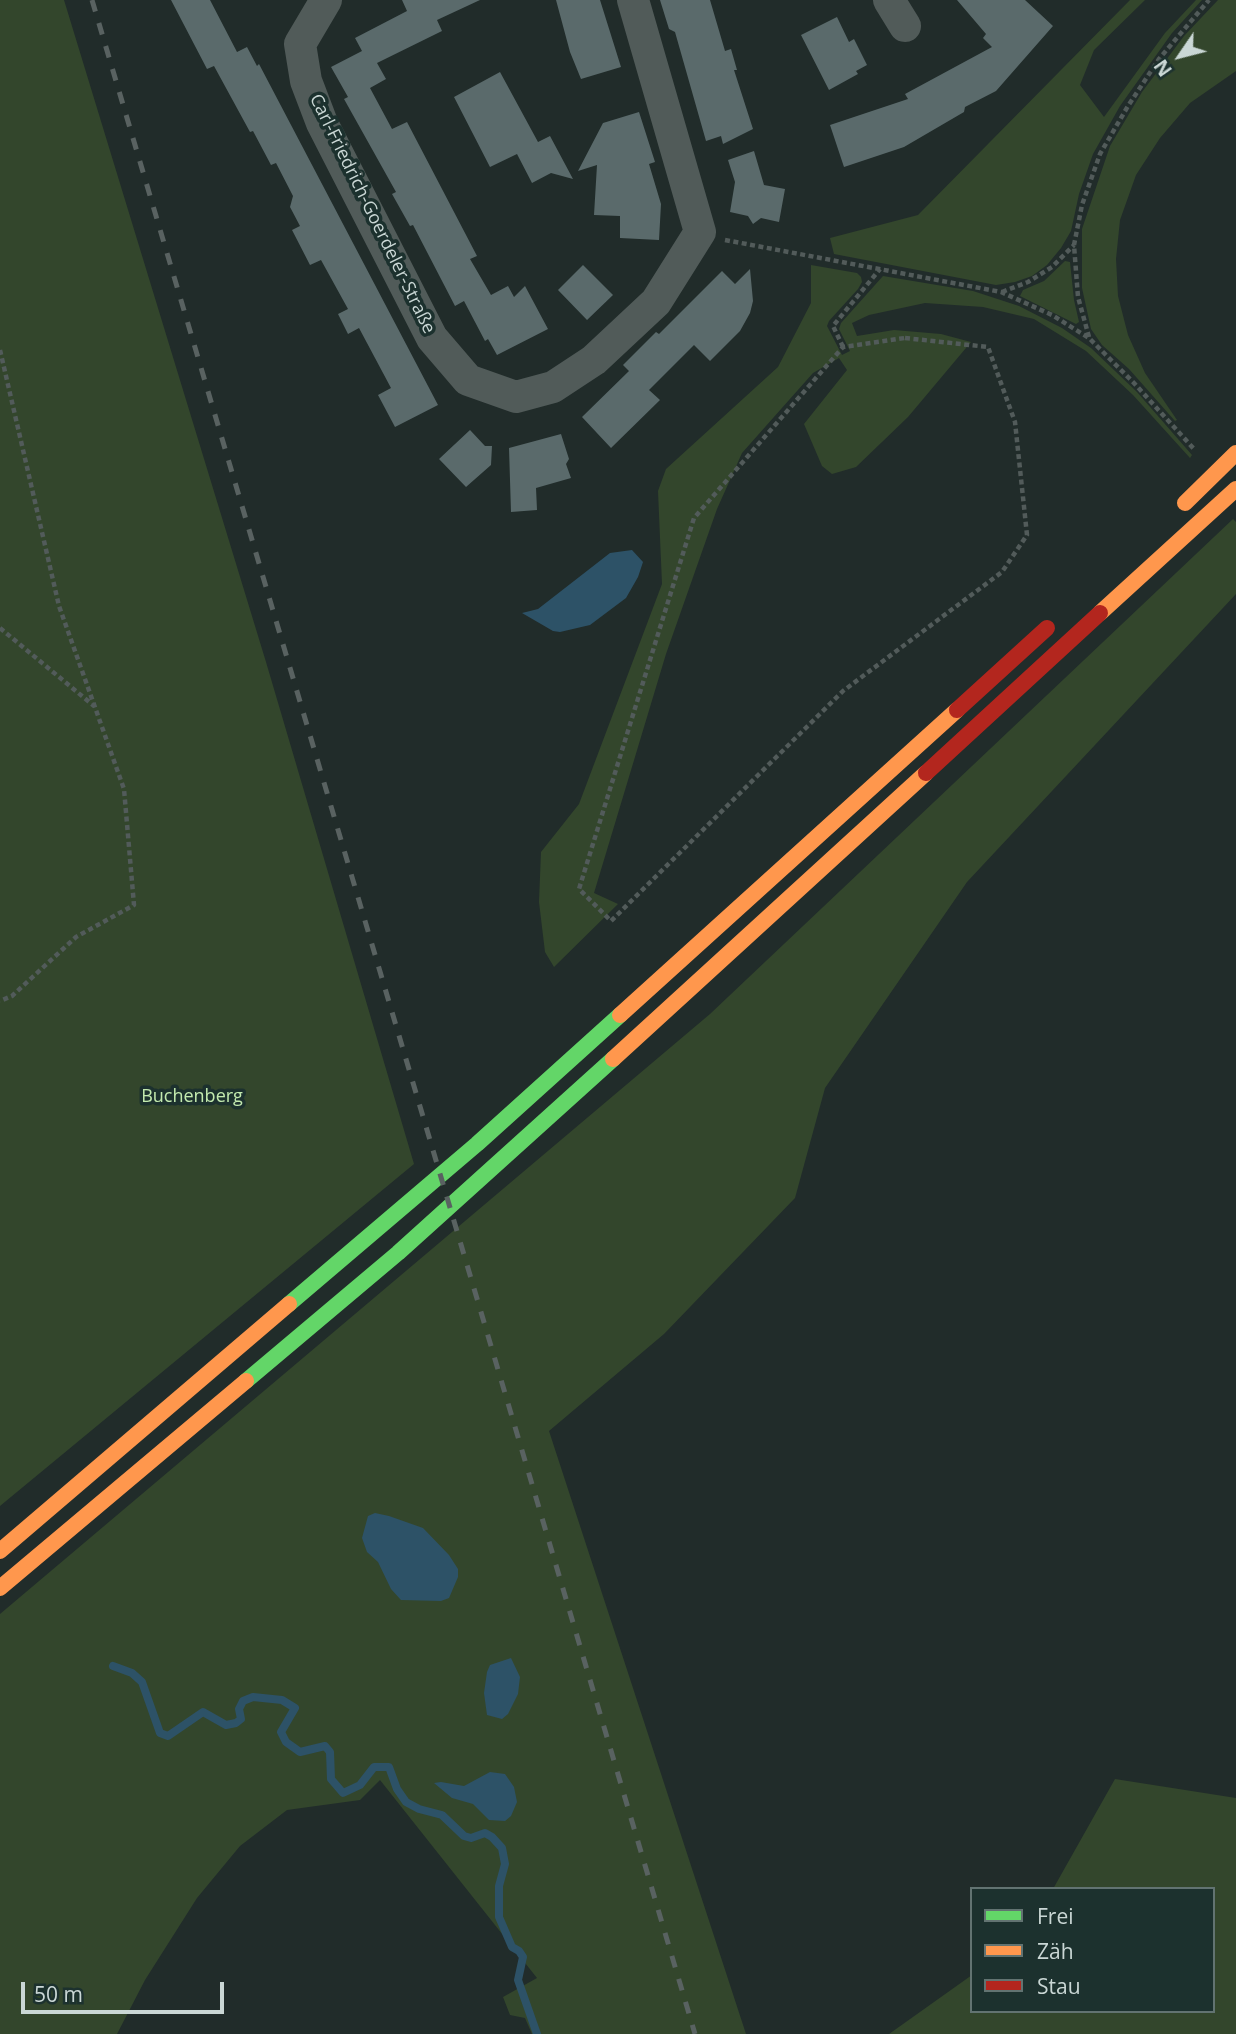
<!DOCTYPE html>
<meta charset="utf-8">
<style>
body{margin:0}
#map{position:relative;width:1236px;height:2034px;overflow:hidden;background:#212c2a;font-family:"Open Sans",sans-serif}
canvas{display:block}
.legend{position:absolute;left:970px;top:1887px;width:245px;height:126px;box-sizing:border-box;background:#1c312e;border:2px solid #627371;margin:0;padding:9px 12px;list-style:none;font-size:21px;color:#cad7d5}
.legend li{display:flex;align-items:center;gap:14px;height:35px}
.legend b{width:35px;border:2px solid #627371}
.north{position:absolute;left:1145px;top:21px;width:70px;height:70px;-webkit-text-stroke:5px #1c312e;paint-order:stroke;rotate:235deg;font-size:19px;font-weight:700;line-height:28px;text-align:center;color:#cad7d5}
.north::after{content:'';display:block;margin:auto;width:24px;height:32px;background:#cad7d5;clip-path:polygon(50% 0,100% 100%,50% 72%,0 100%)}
.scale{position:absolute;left:21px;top:1982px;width:203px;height:32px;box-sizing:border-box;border:4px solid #cad7d5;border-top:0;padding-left:9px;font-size:21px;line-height:24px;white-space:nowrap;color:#cad7d5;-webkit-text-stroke:5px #1c312e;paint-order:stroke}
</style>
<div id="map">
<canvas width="1236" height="2034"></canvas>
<ul class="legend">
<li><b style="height:9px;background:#63d668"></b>Frei</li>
<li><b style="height:9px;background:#ff974d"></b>Zäh</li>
<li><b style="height:9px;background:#b3261e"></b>Stau</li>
</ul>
<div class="north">N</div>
<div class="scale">50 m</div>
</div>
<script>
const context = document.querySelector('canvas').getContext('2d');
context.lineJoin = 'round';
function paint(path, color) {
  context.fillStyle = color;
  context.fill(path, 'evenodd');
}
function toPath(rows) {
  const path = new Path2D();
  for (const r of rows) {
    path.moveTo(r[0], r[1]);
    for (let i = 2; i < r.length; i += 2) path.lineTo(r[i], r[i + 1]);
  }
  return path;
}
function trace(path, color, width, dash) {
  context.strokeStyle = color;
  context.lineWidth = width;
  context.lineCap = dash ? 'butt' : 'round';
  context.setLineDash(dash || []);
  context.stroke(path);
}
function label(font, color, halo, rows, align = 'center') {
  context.font = font + ' "Open Sans",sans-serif';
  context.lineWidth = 7;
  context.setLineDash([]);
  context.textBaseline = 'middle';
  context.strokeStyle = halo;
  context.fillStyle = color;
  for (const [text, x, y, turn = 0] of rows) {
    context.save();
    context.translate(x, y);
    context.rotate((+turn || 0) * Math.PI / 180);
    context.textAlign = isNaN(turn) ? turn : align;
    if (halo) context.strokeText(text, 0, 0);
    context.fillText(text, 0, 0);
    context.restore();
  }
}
paint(toPath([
 [0,0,64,0,266,662,414,1164,0,1506],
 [1130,0,1145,0,1094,50,1080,85,1104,117,1165,33,1196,0,1202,0,1172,33,1120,106,1093,154,1079,194,1071,231,1061,248,1047,265,1032,276,1015,282,996,285,834,254,830,238,918,215],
 [1218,0,1236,0,1236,71,1190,103,1160,138,1136,175,1120,220,1116,259,1118,296,1128,335,1145,373,1177,420,1175,421,1129,369,1102,345,1091,329,1082,288,1082,229,1110,146,1142,92,1184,36],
 [1065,261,1070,262,1074,300,1079,322,1076,324,1020,296,1023,290,1044,281],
 [811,265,857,273,861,277,862,282,858,289,829,321,827,326,842,355,850,351,839,329,841,323,883,276,973,291,1019,306,1062,328,1091,348,1137,392,1192,455,1190,458,1133,395,1086,351,1034,319,983,307,925,303,869,315,852,323,857,336,894,330,941,334,971,342,908,417,856,467,832,474,822,466,804,424,847,370,839,358,813,373,742,453,717,509,666,654,594,893,618,904,554,967,545,952,539,902,541,852,579,804,662,584,658,491,666,469,778,367,811,303],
 [1233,519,1236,522,1236,594,967,882,825,1088,795,1198,664,1334,549,1431,746,2034,532,2034,525,2018,510,2015,503,1997,537,1978,380,1780,360,1800,287,1810,240,1846,197,1898,145,1980,117,2034,0,2034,0,1614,710,1014],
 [1115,1779,1236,1798,1236,2034,889,2034,972,1975,972,2011,1213,2011,1213,1889,1053,1889]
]), '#33462c');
paint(toPath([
 [632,550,643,562,638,577,626,598,590,625,560,632,553,631,522,613,538,609,610,553],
 [375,1513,389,1516,423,1528,449,1555,458,1569,458,1577,449,1598,441,1601,401,1600,391,1589,378,1562,367,1552,362,1538,368,1516],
 [511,1658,520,1677,518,1694,508,1714,502,1719,487,1715,484,1693,487,1672,490,1665],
 [490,1772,505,1774,514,1787,517,1802,511,1816,505,1821,489,1820,473,1804,452,1798,434,1783,441,1782,464,1786]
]), '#2d5267');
trace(toPath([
 [113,1666,132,1673,142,1682,160,1733,168,1736,203,1712,226,1725,236,1723,241,1719,239,1709,243,1701,253,1697,282,1700,295,1708,281,1732,286,1742,300,1752,325,1746,330,1752,331,1779,343,1793,360,1785,374,1767,389,1767,397,1789,406,1802,419,1809,442,1815,464,1836,471,1838,485,1833,492,1837,502,1848,505,1864,499,1886,499,1917,512,1947,519,1951,523,1957,518,1980,537,2034]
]), '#2d5267', 8);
paint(toPath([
 [171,0,210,0,237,52,247,47,257,66,259,64,438,405,395,427,378,395,391,388,359,328,348,334,338,314,348,309,321,260,310,265,292,230,300,226,290,207,293,196,276,163,271,165,253,131,250,132,214,66,207,69],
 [402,0,480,0,437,20,442,31,377,63,386,79,370,88,392,129,407,122,477,256,470,259,491,295,508,286,514,297,525,286,548,329,497,355,488,339,485,341,464,301,455,306,413,225,410,226,392,194,396,192,344,99,348,97,331,67,362,51,355,38,407,11],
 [556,0,600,0,621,67,581,79,570,52],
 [660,0,710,0,725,51,731,49,737,70,734,70,753,129,723,144,721,136,706,141,675,32,669,29],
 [957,0,1025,0,1053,26,996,91,965,107,964,112,904,147,844,167,830,125,908,99,905,94,992,47,983,38,986,34],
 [837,17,849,42,854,39,867,65,856,71,858,74,829,90,801,35],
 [500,72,538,142,550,136,573,179,551,173,532,183,517,154,490,167,454,97],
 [639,112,655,162,649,164,661,204,659,240,620,238,620,216,594,215,597,165,578,171,603,123],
 [754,151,764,185,785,189,779,222,761,218,753,224,748,216,730,212,735,182,728,160],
 [583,265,613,295,587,320,558,290],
 [750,269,753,301,750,313,740,331,710,361,694,345,649,390,660,400,611,448,582,417,629,371,623,365,656,332,659,334,722,271,735,284],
 [470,430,485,446,492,446,491,465,466,487,439,459],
 [561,434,569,459,566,464,571,478,536,488,537,510,511,512,509,448]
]), '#5a6a6b');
trace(toPath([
 [725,240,1001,292,1052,315,1089,338,1133,382,1194,449],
 [1002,292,1028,282,1052,267,1074,245],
 [1089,337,1078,297,1074,245,1082,205,1100,154,1128,106,1159,59,1209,0],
 [905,338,988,347,1015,422,1027,535,1002,572,843,691,611,921,579,889,694,518,843,347,905,338],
 [843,347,833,326,880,269],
 [0,350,59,606,124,789,134,905,76,937,12,996,0,1001],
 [0,628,94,706]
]), '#525b5a', 4.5, [5, 3.5]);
trace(toPath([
 [326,0,300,44,306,81,322,123,432,338,468,380,516,397,553,387,594,360,656,302,700,232,633,0],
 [889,0,905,26]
]), '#515b59', 32);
trace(toPath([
 [289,1304,477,1144,620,1015],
 [246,1381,398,1253,613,1059]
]), '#63d668', 16);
trace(toPath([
 [1185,503,1236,453],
 [1100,613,1236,489],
 [620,1015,957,710],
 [613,1059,926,773],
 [0,1551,289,1304],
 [0,1588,246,1381]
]), '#ff974d', 16);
trace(toPath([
 [957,710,1047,628],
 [926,773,1100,613]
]), '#b3261e', 16);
trace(toPath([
 [92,0,695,2034]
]), '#596261', 5, [12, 12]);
label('18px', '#cad7d5', '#1c312e', [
 ["Carl-Friedrich-Goerdeler-Straße",372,214,64]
]);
label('18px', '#c3eaaf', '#1c312e', [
 ["Buchenberg",192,1097]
]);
</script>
